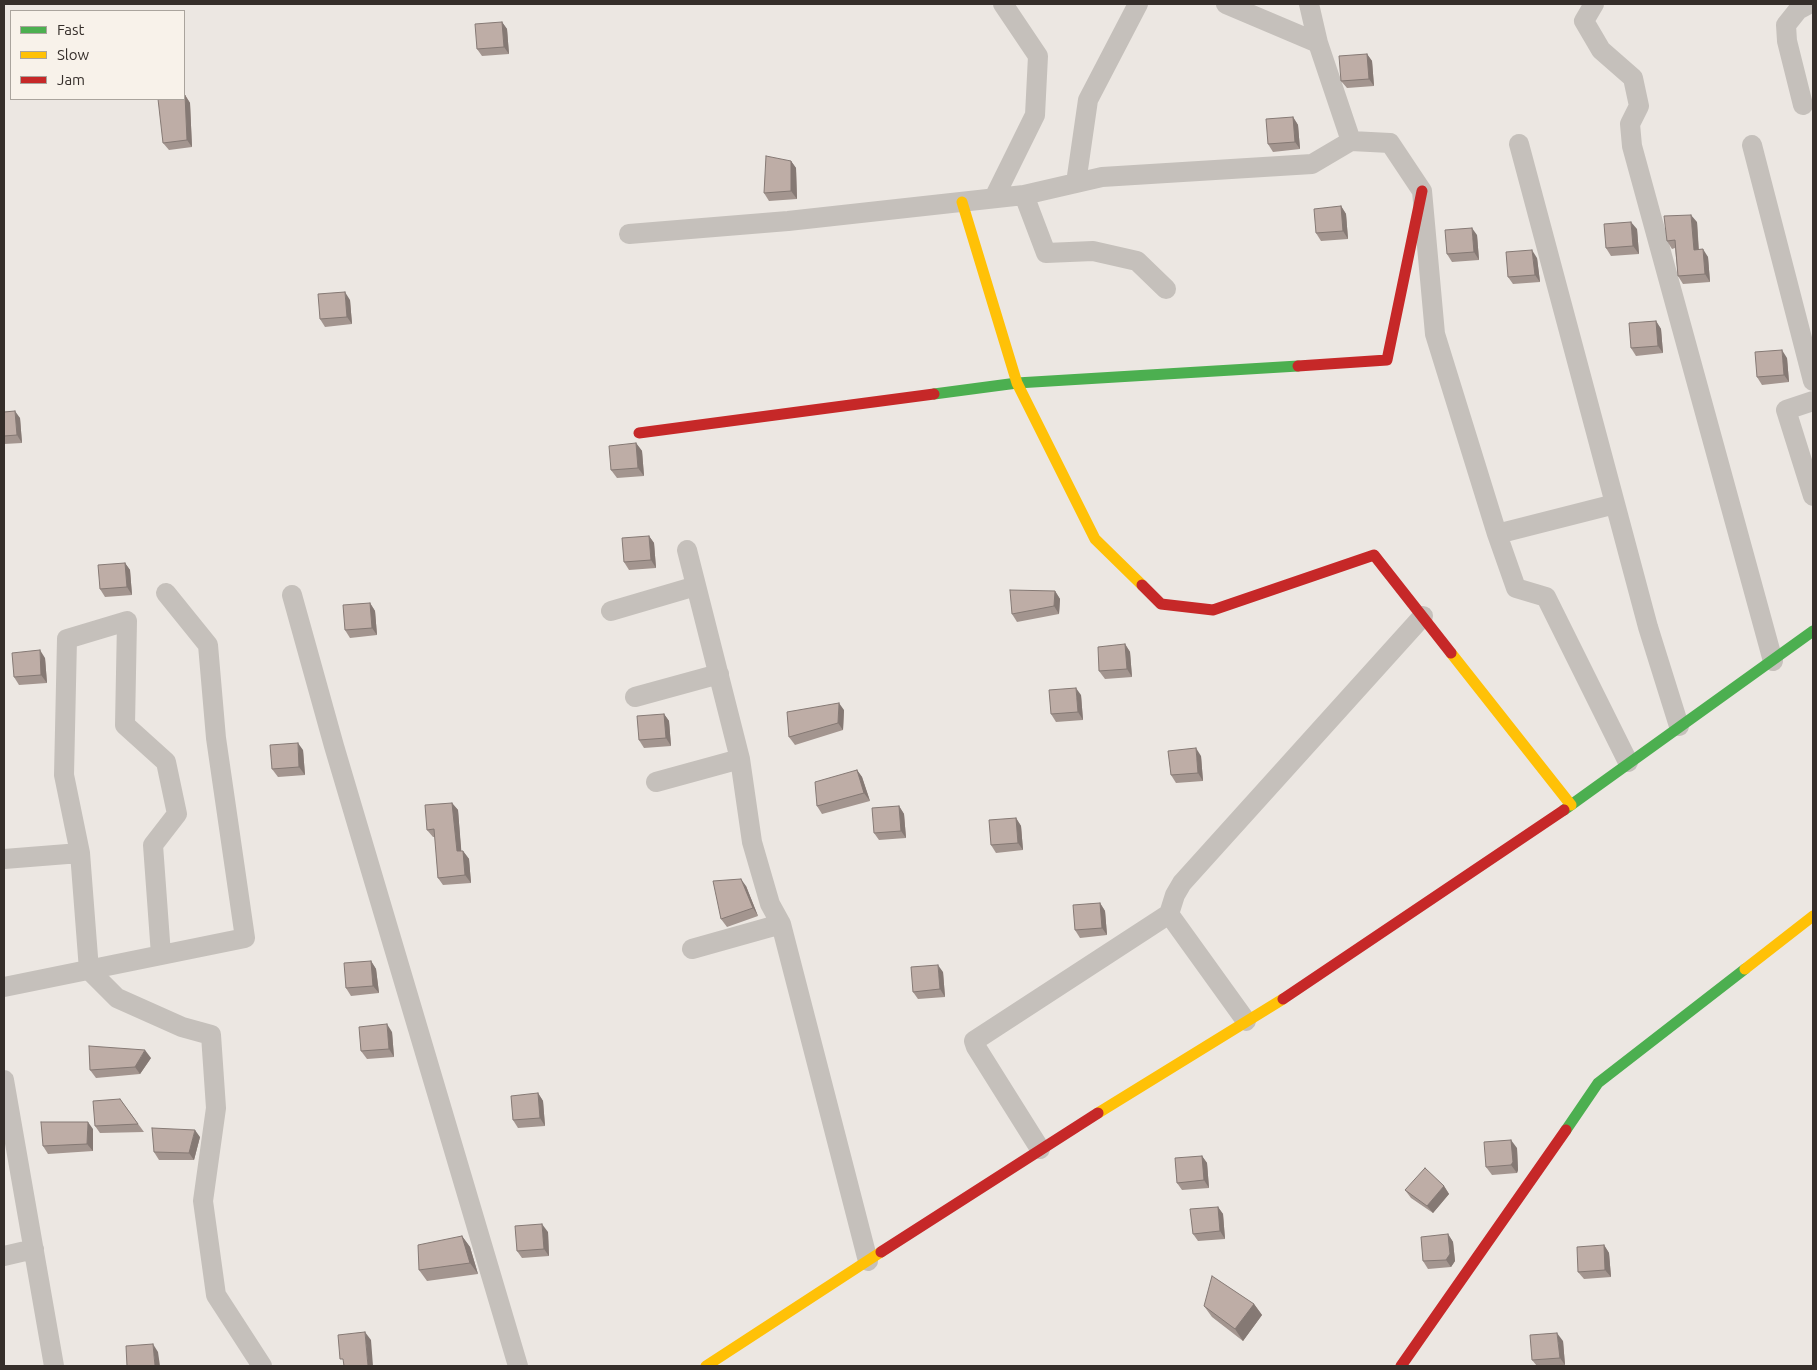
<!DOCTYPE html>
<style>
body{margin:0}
#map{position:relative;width:1817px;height:1370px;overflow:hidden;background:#ece7e2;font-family:Ubuntu,sans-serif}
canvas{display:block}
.frame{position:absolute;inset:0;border:5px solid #352e2a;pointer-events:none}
.legend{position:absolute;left:10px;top:10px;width:175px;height:90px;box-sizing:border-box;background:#f8f2ea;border:1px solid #aaa49d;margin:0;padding:6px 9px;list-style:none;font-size:15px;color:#352e2a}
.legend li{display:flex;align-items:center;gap:10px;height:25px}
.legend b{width:25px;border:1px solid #aaa49d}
</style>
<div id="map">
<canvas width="1817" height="1370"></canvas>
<div class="frame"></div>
<ul class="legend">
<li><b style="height:6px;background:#4caf50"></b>Fast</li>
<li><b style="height:6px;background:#ffc107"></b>Slow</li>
<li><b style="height:6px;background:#c62828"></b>Jam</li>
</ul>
</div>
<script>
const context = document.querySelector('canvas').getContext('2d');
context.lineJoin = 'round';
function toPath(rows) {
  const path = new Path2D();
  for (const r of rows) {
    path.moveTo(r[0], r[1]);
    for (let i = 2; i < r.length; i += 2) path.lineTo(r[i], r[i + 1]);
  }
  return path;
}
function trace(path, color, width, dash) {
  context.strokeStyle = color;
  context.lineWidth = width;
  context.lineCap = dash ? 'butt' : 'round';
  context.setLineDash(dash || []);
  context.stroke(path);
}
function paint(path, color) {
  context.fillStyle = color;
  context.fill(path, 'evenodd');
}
trace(toPath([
 [1226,4,1318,43],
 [1309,4,1318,43,1351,141,1390,143,1422,191,1435,334,1497,534],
 [1594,4,1584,21,1601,50,1633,78,1639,106,1630,124,1632,146,1773,661],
 [1803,105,1787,41,1786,25,1798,10,1809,4],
 [1519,144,1648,627,1679,726],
 [1752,145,1813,381],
 [1076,183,1088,100,1138,4],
 [1024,195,1046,253,1093,251,1137,261,1166,289],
 [994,198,1035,115,1038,56,1003,4],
 [629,234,788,221,1024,195,1102,177,1312,164,1351,141],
 [1813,401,1786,410,1813,496],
 [1615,504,1497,534,1516,588,1546,597,1628,762],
 [687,550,740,759,752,842,770,904,781,924,868,1261],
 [292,595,334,746,518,1366],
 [611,611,696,586],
 [635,697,719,674],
 [656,782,740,759],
 [80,853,89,970,117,998,182,1027,211,1035,216,1108,203,1201,216,1295,262,1366],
 [4,859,80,853,64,775,67,639,127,621,125,725,166,762,177,814,153,845,161,955],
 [1169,914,1246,1021],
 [692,949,781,924],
 [4,987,245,938,216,738,208,645,166,593],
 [4,1080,54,1366],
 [1040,1149,976,1047,974,1041,1169,914,1175,895,1182,883,1423,616],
 [4,1256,34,1249]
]), '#c5c0bb', 20);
trace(toPath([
 [934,394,1017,383,1298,366],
 [1564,810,1813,631],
 [1566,1130,1598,1083,1745,969]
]), '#4caf50', 11);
trace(toPath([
 [962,202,1017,383,1095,539,1142,585],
 [1451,653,1571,805],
 [1745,969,1813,916],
 [1098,1113,1283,999],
 [706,1366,881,1252]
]), '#ffc107', 11);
trace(toPath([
 [1298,366,1387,360,1422,191],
 [639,433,934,394],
 [1142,585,1161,604,1213,610,1374,555,1451,653],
 [1283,999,1564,810],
 [881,1252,1098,1113],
 [1401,1366,1566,1130]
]), '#c62828', 11);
paint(toPath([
 [502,22,507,29,509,54,482,56,477,49],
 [1367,54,1372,61,1374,86,1347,88,1341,81],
 [185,95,190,103,192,147,169,150,163,143],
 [1293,117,1298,125,1300,149,1273,152,1268,144],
 [791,161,796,168,797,199,769,201,764,193],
 [1341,206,1346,214,1348,239,1321,241,1316,233],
 [1697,222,1699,250,1708,257,1710,282,1683,284,1678,276,1675,248,1672,249,1667,241],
 [1637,229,1639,254,1611,256,1606,248],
 [1477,235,1479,260,1452,262,1447,254],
 [1537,258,1540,282,1513,284,1508,277],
 [350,300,352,324,325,327,320,319],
 [1656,321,1661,329,1663,353,1636,356,1631,348],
 [1787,358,1789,382,1762,385,1757,377],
 [4,412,20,418,22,443,4,444],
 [636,443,642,451,644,476,617,478,611,470],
 [649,536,654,543,656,568,629,570,624,562],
 [125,563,130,570,132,595,105,597,100,589],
 [1055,591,1060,599,1059,614,1017,622,1012,614],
 [370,603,375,611,377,635,350,638,345,630],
 [1125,644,1130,652,1132,677,1105,679,1099,671],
 [45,658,47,683,19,685,14,677],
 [1081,695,1083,720,1056,722,1051,714],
 [844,710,843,730,795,745,789,737],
 [664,714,669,721,671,746,644,748,639,740],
 [303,750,305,775,278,777,272,769],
 [1201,756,1203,781,1176,783,1171,775],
 [857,770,862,777,870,801,822,814,817,806],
 [452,803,458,810,461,851,463,851,469,859,471,883,443,885,438,878,435,837,433,837,427,830],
 [899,806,904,814,906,838,879,840,874,833],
 [1016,818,1021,826,1023,850,996,853,991,845],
 [746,886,758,916,727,927,721,919],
 [1100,903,1105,911,1107,935,1080,938,1075,930],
 [371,961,376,969,379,993,351,996,346,988],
 [943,972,945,997,918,999,913,992],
 [392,1032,394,1057,367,1059,361,1051],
 [151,1058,140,1074,96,1078,90,1070],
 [538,1093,543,1101,545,1126,518,1128,513,1120],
 [120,1099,144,1132,100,1133,95,1126],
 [93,1129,93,1151,48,1154,43,1146],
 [200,1137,194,1160,159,1160,154,1152],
 [1517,1148,1518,1170,1517,1173,1492,1175,1486,1167],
 [1202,1156,1207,1163,1209,1188,1182,1190,1177,1183],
 [1444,1186,1449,1194,1433,1213,1411,1198,1405,1190],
 [1218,1207,1223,1214,1225,1239,1198,1241,1193,1234],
 [548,1232,549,1256,522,1258,517,1251],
 [1448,1234,1453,1242,1455,1261,1451,1267,1428,1269,1423,1261],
 [462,1236,470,1247,478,1274,427,1281,419,1270],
 [1604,1245,1609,1253,1611,1277,1584,1279,1578,1272],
 [1254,1304,1262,1315,1243,1341,1212,1317,1204,1306],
 [1563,1341,1565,1365,1537,1366,1532,1360]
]), '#a3958f');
paint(toPath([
 [502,22,507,29,509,54,504,47],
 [1367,54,1372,61,1374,86,1369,79],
 [185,95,190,103,192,147,187,140],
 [1293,117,1298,125,1300,149,1295,142],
 [791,161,796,168,797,199,791,191],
 [1341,206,1346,214,1348,239,1343,231],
 [1691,215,1697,222,1699,258,1694,250],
 [1631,222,1637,229,1639,254,1633,246],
 [1472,228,1477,235,1479,260,1474,252],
 [1703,249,1708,257,1710,282,1705,274],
 [1532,250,1537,258,1540,282,1535,275],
 [345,292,350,300,352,324,347,317],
 [1656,321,1661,329,1663,353,1658,346],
 [1782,350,1787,358,1789,382,1784,375],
 [15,411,20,418,22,443,17,435],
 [636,443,642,451,644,476,638,468],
 [649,536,654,543,656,568,651,560],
 [125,563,130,570,132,595,127,587],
 [1055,591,1060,599,1059,614,1054,606],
 [370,603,375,611,377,635,372,628],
 [1125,644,1130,652,1132,677,1127,669],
 [40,650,45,658,47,683,41,675],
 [1076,688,1081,695,1083,720,1078,712],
 [839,703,844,710,843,730,838,723],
 [664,714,669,721,671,746,666,738],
 [298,743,303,750,305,775,299,767],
 [1196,748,1201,756,1203,781,1198,773],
 [857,770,862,777,870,801,864,793],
 [452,803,458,810,462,859,457,851],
 [899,806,904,814,906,838,901,831],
 [1016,818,1021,826,1023,850,1018,843],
 [463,851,469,859,471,883,465,875],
 [741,879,746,886,758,916,753,908],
 [1100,903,1105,911,1107,935,1102,928],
 [371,961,376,969,379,993,373,986],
 [938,965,943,972,945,997,940,989],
 [387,1024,392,1032,394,1057,389,1049],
 [145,1050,151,1058,140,1074,135,1067],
 [538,1093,543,1101,545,1126,540,1118],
 [88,1122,93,1129,93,1151,87,1144],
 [195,1130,200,1137,194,1160,189,1153],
 [1511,1140,1517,1148,1518,1170,1517,1173,1511,1165],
 [1202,1156,1207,1163,1209,1188,1204,1180],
 [1444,1186,1449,1194,1433,1213,1427,1206],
 [1218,1207,1223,1214,1225,1239,1220,1231],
 [542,1224,548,1232,549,1256,544,1249],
 [1448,1234,1453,1242,1455,1261,1451,1267,1446,1260],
 [462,1236,470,1247,478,1274,470,1263],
 [1604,1245,1609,1253,1611,1277,1605,1270],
 [1254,1304,1262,1315,1243,1341,1235,1329],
 [365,1332,371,1340,373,1366,368,1366],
 [1557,1333,1563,1341,1565,1365,1560,1358],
 [153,1344,158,1352,160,1366,155,1366]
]), '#857974');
const building = toPath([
 [502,22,504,47,477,49,475,24,502,22],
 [1367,54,1369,79,1341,81,1339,56,1367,54],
 [184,95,185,95,187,140,163,143,158,99,184,99,184,95],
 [1293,117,1295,142,1268,144,1266,119,1293,117],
 [766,156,791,161,791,191,764,193,766,156],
 [1341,206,1343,231,1316,233,1314,209,1341,206],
 [1691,215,1694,250,1703,249,1705,274,1678,276,1675,240,1667,241,1664,216,1691,215],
 [1631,222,1633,246,1606,248,1604,224,1631,222],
 [1472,228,1474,252,1447,254,1445,230,1472,228],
 [1532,250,1535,275,1508,277,1506,252,1532,250],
 [345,292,347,317,320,319,318,294,345,292],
 [1656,321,1658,346,1631,348,1629,323,1656,321],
 [1782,350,1784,375,1757,377,1755,352,1782,350],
 [15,411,17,435,4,436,4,412,15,411],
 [636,443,638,468,611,470,609,446,636,443],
 [649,536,651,560,624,562,622,538,649,536],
 [125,563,127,587,100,589,98,565,125,563],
 [1010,590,1055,591,1054,606,1012,614,1010,590],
 [370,603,372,628,345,630,343,605,370,603],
 [1125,644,1127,669,1099,671,1098,647,1125,644],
 [40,650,41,675,14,677,12,653,40,650],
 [1076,688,1078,712,1051,714,1049,690,1076,688],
 [839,703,838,723,789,737,787,712,839,703],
 [664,714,666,738,639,740,637,716,664,714],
 [298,743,299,767,272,769,270,745,298,743],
 [1196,748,1198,773,1171,775,1168,751,1196,748],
 [857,770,864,793,817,806,815,782,857,770],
 [452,803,457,851,463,851,465,875,438,878,434,829,427,830,425,805,452,803],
 [899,806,901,831,874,833,872,808,899,806],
 [1016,818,1018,843,991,845,989,820,1016,818],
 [741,879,753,908,721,919,713,881,741,879],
 [1100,903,1102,928,1075,930,1073,905,1100,903],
 [371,961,373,986,346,988,344,963,371,961],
 [938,965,940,989,913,992,911,967,938,965],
 [387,1024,389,1049,361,1051,359,1027,387,1024],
 [89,1046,145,1050,135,1067,90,1070,89,1046],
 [538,1093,540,1118,513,1120,511,1096,538,1093],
 [120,1099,138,1124,95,1126,93,1101,120,1099],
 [41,1122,88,1122,87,1144,43,1146,41,1122],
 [152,1128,195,1130,189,1153,154,1152,152,1128],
 [1511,1140,1513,1162,1511,1165,1486,1167,1484,1142,1511,1140],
 [1202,1156,1204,1180,1177,1183,1175,1158,1202,1156],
 [1425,1168,1444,1186,1427,1206,1405,1190,1425,1168],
 [1218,1207,1220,1231,1193,1234,1190,1209,1218,1207],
 [542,1224,544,1249,517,1251,515,1226,542,1224],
 [1448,1234,1450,1254,1446,1260,1423,1261,1421,1237,1448,1234],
 [462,1236,470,1263,419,1270,418,1245,462,1236],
 [1604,1245,1605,1270,1578,1272,1577,1247,1604,1245],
 [1212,1276,1254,1304,1235,1329,1204,1306,1212,1276],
 [365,1332,368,1366,344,1366,343,1359,340,1359,338,1335,365,1332],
 [1557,1333,1560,1358,1532,1360,1530,1335,1557,1333],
 [153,1344,155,1366,127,1366,126,1346,153,1344]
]);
paint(building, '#beada6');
trace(building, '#857974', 1);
</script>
